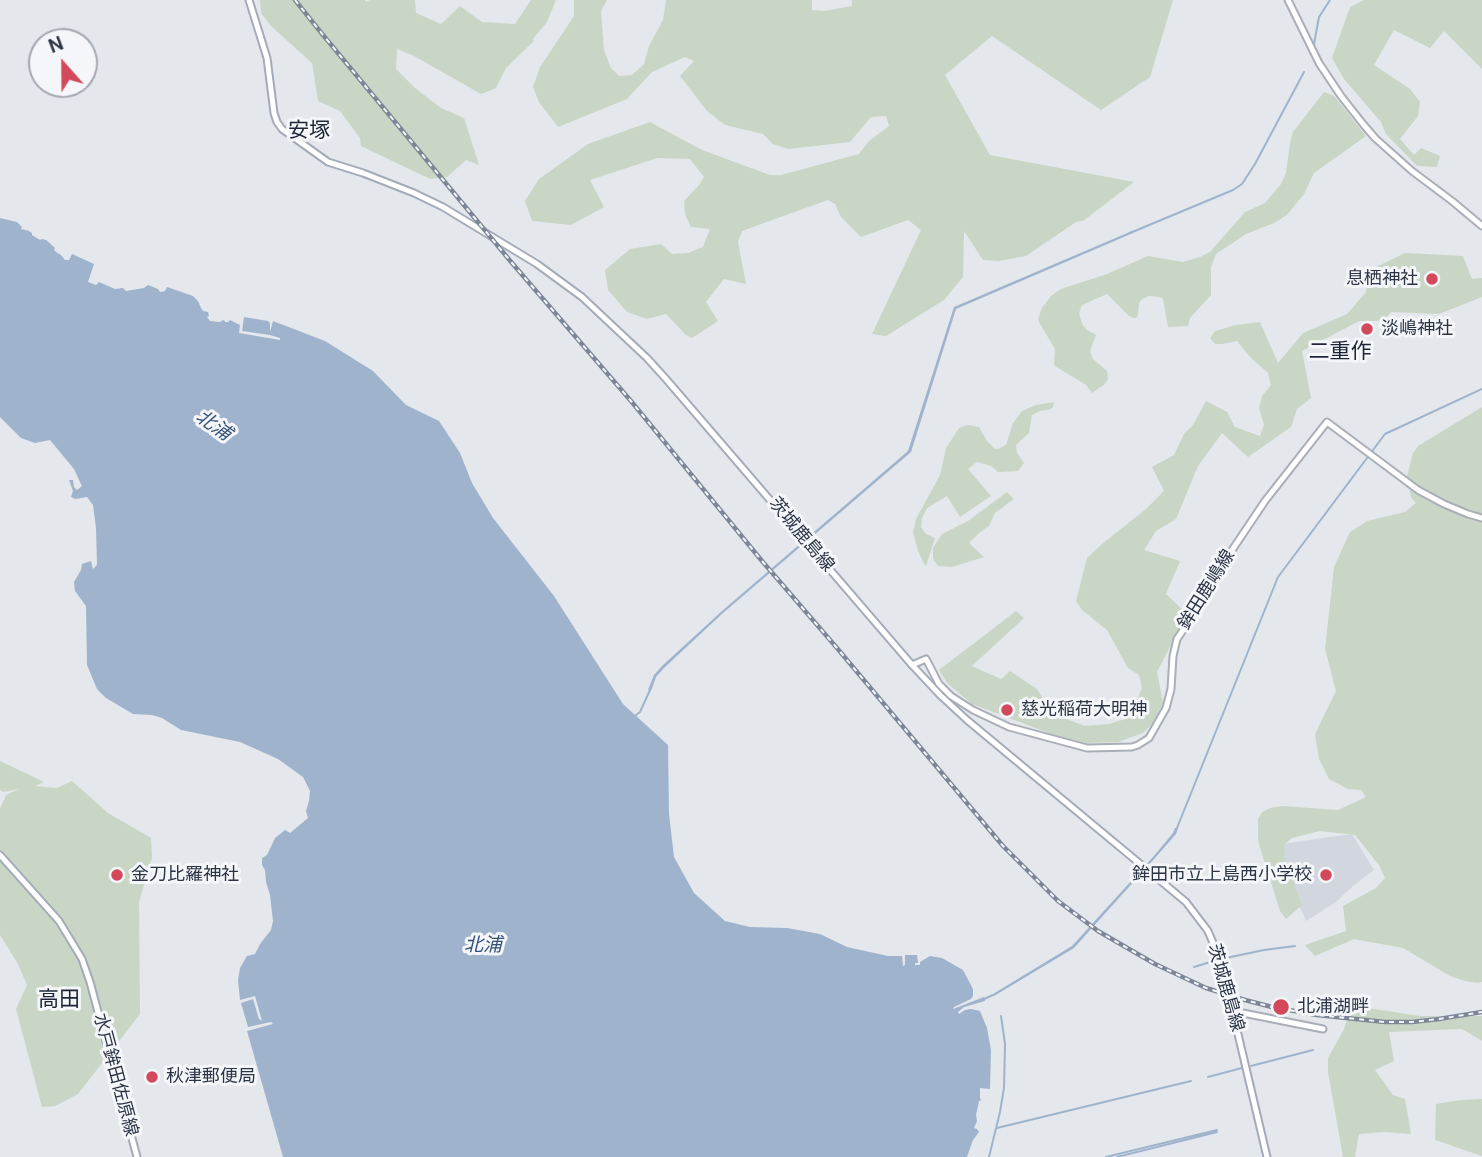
<!DOCTYPE html>
<meta charset="utf-8">
<style>
body{margin:0}
#map{position:relative;width:1482px;height:1157px;overflow:hidden;background:#e4e7ec;font-family:"DM Sans",sans-serif}
canvas{display:block}
.north{position:absolute;left:28px;top:28px;width:70px;height:70px;box-sizing:border-box;background:#f4f6f9;border:2px solid #a4a8b1;border-radius:50%;rotate:339deg;font-size:19px;font-weight:700;line-height:28px;text-align:center;color:#2b3445}
.north::after{content:'';display:block;margin:auto;width:24px;height:32px;background:#d1495b;clip-path:polygon(50% 0,100% 100%,50% 72%,0 100%)}
</style>
<div id="map">
<canvas width="1482" height="1157"></canvas>
<div class="north">N</div>
</div>
<script>
const context = document.querySelector('canvas').getContext('2d');
context.lineJoin = 'round';
function paint(path, color) {
  context.fillStyle = color;
  context.fill(path, 'evenodd');
}
function toPath(rows) {
  const path = new Path2D();
  for (const r of rows) {
    path.moveTo(r[0], r[1]);
    for (let i = 2; i < r.length; i += 2) path.lineTo(r[i], r[i + 1]);
  }
  return path;
}
function trace(path, color, width, dash) {
  context.strokeStyle = color;
  context.lineWidth = width;
  context.lineCap = dash ? 'butt' : 'round';
  context.setLineDash(dash || []);
  context.stroke(path);
}
function label(font, color, halo, rows, align = 'center') {
  context.font = font + ' "DM Sans","Noto Sans JP",sans-serif';
  context.lineWidth = 6;
  context.setLineDash([]);
  context.textBaseline = 'middle';
  context.strokeStyle = halo;
  context.fillStyle = color;
  for (const [text, x, y, turn = 0] of rows) {
    context.save();
    context.translate(x, y);
    context.rotate((+turn || 0) * Math.PI / 180);
    context.textAlign = isNaN(turn) ? turn : align;
    if (halo) context.strokeText(text, 0, 0);
    context.fillText(text, 0, 0);
    context.restore();
  }
}
paint(toPath([
 [1352,834,1374,870,1353,886,1336,902,1306,921,1274,845]
]), '#d2d6de');
paint(toPath([
 [260,0,365,0,366,2,370,0,415,0,416,13,441,24,460,6,482,22,515,24,531,0,556,0,547,22,533,39,534,41,506,68,496,88,481,94,414,56,397,49,396,69,415,88,441,108,464,118,479,165,466,160,447,177,430,179,361,146,360,138,340,111,318,101,312,63,271,26,261,13],
 [574,0,607,0,601,11,604,50,611,68,619,76,632,75,644,64,649,46,663,20,666,0,812,0,812,10,824,11,852,6,852,0,1173,0,1150,77,1101,110,992,36,945,75,990,155,1134,182,1083,221,1076,222,1026,256,999,261,983,260,964,231,963,277,944,300,886,336,872,334,921,230,908,220,861,237,841,217,835,204,828,200,825,201,742,231,738,242,746,284,724,279,706,302,718,321,692,338,686,335,666,314,647,319,627,312,608,290,605,270,630,249,661,244,672,254,688,253,703,247,710,229,691,227,685,214,684,201,699,185,704,177,690,159,657,158,590,180,604,207,571,225,532,221,525,201,539,179,588,144,650,122,702,150,770,175,781,175,859,154,869,141,889,126,886,116,871,117,850,142,788,149,773,144,763,134,725,125,707,111,680,76,694,61,685,57,652,72,627,99,558,127,539,102,533,87,540,67,574,16],
 [1364,0,1482,0,1482,69,1444,31,1430,48,1394,30,1374,65,1410,89,1420,102,1418,116,1400,139,1414,155,1421,148,1440,156,1437,167,1417,166,1386,134,1381,122,1344,79,1332,58,1350,7],
 [1324,92,1334,96,1366,136,1314,173,1304,194,1287,215,1274,223,1246,234,1216,254,1211,267,1211,295,1190,318,1188,326,1168,327,1163,299,1160,297,1149,296,1142,299,1139,303,1138,315,1136,318,1133,318,1128,315,1107,294,1082,305,1079,313,1082,324,1087,330,1096,335,1090,351,1093,359,1107,371,1108,379,1105,384,1092,393,1086,385,1055,366,1054,363,1055,349,1040,324,1038,319,1042,308,1051,296,1061,289,1107,274,1148,256,1183,262,1200,257,1210,252,1245,212,1265,203,1281,184,1286,173,1290,143,1293,132],
 [1405,253,1463,256,1472,279,1482,278,1482,297,1439,314,1391,312,1383,321,1359,321,1302,351,1311,398,1297,409,1291,427,1248,457,1222,433,1198,466,1176,519,1156,531,1144,550,1180,561,1166,594,1187,614,1157,672,1163,703,1152,724,1143,733,1118,742,1086,743,1054,735,972,704,947,683,939,670,1016,611,1024,618,972,666,1001,679,1010,671,1037,689,1053,714,1085,726,1109,724,1125,719,1131,714,1142,688,1139,675,1128,668,1107,630,1082,610,1076,601,1087,558,1102,544,1146,509,1164,491,1152,467,1174,455,1184,434,1193,425,1206,401,1227,412,1235,427,1260,436,1264,425,1259,408,1262,396,1271,385,1268,373,1250,357,1237,341,1222,344,1215,344,1210,338,1215,331,1236,325,1260,322,1278,363,1303,333,1347,314,1366,292,1370,270],
 [1054,402,1053,407,1051,409,1040,411,1032,415,1029,433,1016,445,1017,453,1024,463,1018,471,998,472,991,466,977,462,968,469,991,496,960,517,947,496,927,508,922,518,921,527,926,534,935,538,926,566,924,564,918,551,913,532,916,519,940,475,946,448,959,428,968,425,979,427,987,441,995,449,998,449,1006,445,1013,423,1022,411,1036,405],
 [1482,407,1482,982,1478,983,1465,981,1450,976,1403,948,1354,939,1315,956,1305,945,1346,931,1343,906,1376,888,1385,878,1379,865,1355,835,1320,831,1292,838,1285,844,1284,857,1302,905,1286,919,1280,911,1258,841,1258,819,1262,812,1270,808,1282,806,1338,810,1366,797,1361,790,1348,789,1329,779,1319,759,1315,734,1336,691,1325,649,1334,567,1350,532,1367,521,1405,512,1416,503,1411,497,1407,476,1413,453,1418,446],
 [1007,492,1014,499,995,513,989,526,979,533,969,543,984,557,952,567,938,566,933,559,933,548,942,534,968,521],
 [0,761,44,782,35,786,57,788,72,781,108,813,151,838,152,858,139,902,140,1014,78,1094,55,1106,42,1107,16,1009,27,985,18,964,0,935,0,809,6,795,19,789,3,792,0,790],
 [1368,1008,1420,1016,1482,1016,1482,1041,1462,1029,1389,1032,1394,1061,1375,1070,1393,1095,1405,1099,1411,1134,1384,1132,1359,1134,1355,1157,1343,1157,1328,1072,1328,1058,1344,1029,1347,1020,1355,1011],
 [1482,1099,1482,1156,1435,1140,1436,1104,1461,1100]
]), '#c9d6c5');
paint(toPath([
 [0,218,17,222,22,227,21,229,26,230,25,231,27,230,32,233,32,235,40,240,42,239,46,240,55,248,54,250,56,252,61,255,65,260,69,260,72,254,94,264,88,282,96,285,99,282,115,289,123,288,126,291,144,288,148,285,158,289,160,292,165,291,167,287,193,296,198,301,201,308,203,311,208,312,209,316,207,317,210,321,220,322,223,320,225,321,225,322,228,322,230,320,240,325,239,333,280,340,280,338,270,335,242,331,244,317,268,321,270,323,270,332,273,321,325,341,373,371,406,405,439,421,460,453,472,483,493,518,554,596,623,704,668,745,669,814,674,857,694,893,725,921,750,927,787,928,820,934,847,947,888,956,902,956,903,966,905,965,905,955,917,955,918,963,915,963,915,965,920,965,920,962,930,956,942,958,963,970,973,989,973,996,971,999,954,1007,953,1009,984,997,985,1001,964,1007,958,1012,959,1014,965,1010,971,1009,980,1011,987,1028,991,1050,990,1089,980,1088,980,1099,982,1100,979,1101,976,1115,977,1121,974,1128,977,1129,979,1132,973,1140,967,1157,283,1157,247,1031,273,1024,271,1022,248,1027,241,1003,253,999,259,1019,262,1021,255,996,240,1000,238,980,240,968,247,956,255,954,260,944,271,930,273,921,270,895,266,882,265,870,262,865,262,858,267,855,275,838,285,830,290,833,308,818,306,811,309,801,310,791,303,777,278,759,240,742,181,730,162,718,152,715,133,714,106,698,97,689,87,665,86,606,75,591,74,582,81,570,82,564,91,561,93,569,97,565,96,528,93,505,87,497,75,499,71,497,73,491,69,480,73,480,74,487,77,490,82,486,80,482,74,469,50,440,35,443,21,438,0,417],
 [1132,231,1133,233,956,309,911,452,723,613,664,668,656,677,651,691,648,690,654,675,662,666,722,611,908,451,954,307],
 [1175,828,1178,828,1176,834,1155,858,1074,948,994,996,993,994,1072,946,1153,857,1173,833]
]), '#9fb4cc');
trace(toPath([
 [1314,44,1319,17,1330,0],
 [1130,233,1233,190,1242,184,1255,164,1304,72],
 [636,715,640,712,650,690],
 [1177,828,1278,577,1385,434,1482,389],
 [1226,958,1264,950,1295,946],
 [1194,967,1217,960],
 [982,1000,993,995],
 [1240,1015,1319,1031],
 [1251,1066,1313,1050],
 [1208,1077,1242,1068],
 [997,1128,1191,1081],
 [989,1157,1000,1112,1004,1088,1005,1044,1001,1016],
 [1106,1157,1217,1130],
 [1117,1157,1217,1132]
]), '#9fb4cc', 2);
const secondary = toPath([
 [1288,0,1319,63,1341,96,1363,124,1375,138,1412,171,1452,201,1482,226],
 [912,665,926,659,939,684,951,696,973,710,1009,727,1087,748,1132,747,1138,745,1149,738,1166,708,1171,689,1173,656,1177,639,1194,614,1208,586,1265,501,1327,422,1418,490,1444,504,1468,514,1482,518],
 [1233,1011,1323,1029]
]);
const primary = toPath([
 [249,0,267,58,274,113,277,122,282,129,328,162,363,173,414,193,443,207,537,264,582,297,647,358,666,379,912,665,940,695,967,720,1186,902,1208,931,1221,962,1267,1157],
 [0,855,59,921,82,959,90,982,137,1157]
]);
trace(secondary, '#a9aeb7', 9);
trace(primary, '#a3abb8', 9);
trace(secondary, '#fff', 5);
trace(primary, '#fff', 5);
const rail = toPath([
 [295,0,323,35,512,263,631,401,762,561,837,648,1003,846,1058,901,1098,931,1155,964,1206,988,1245,1000,1272,1007,1317,1015,1385,1022,1412,1022,1439,1019,1482,1012]
]);
trace(rail, '#7d8696', 4.5);
trace(rail, '#f4f6f9', 2, [5]);
for (const [x, y, r, color] of [
 [1432,279,7,"#d1495b"],
 [1367,329,7,"#d1495b"],
 [1007,710,7,"#d1495b"],
 [117,875,7,"#d1495b"],
 [1326,875,7,"#d1495b"],
 [1281,1007,9,"#d1495b"],
 [152,1077,7,"#d1495b"]
]) {
  const dot = new Path2D();
  dot.arc(x, y, r, 0, 2 * Math.PI);
  context.fillStyle = color;
  context.fill(dot);
  trace(dot, '#f4f6f9', 2.5);
}
label('18px', '#2b3445', '#f4f6f9', [
 ["息栖神社",1418,279,"right"],
 ["淡嶋神社",1381,329],
 ["慈光稲荷大明神",1021,710],
 ["金刀比羅神社",131,875],
 ["鉾田市立上島西小学校",1312,875,"right"],
 ["北浦湖畔",1297,1007],
 ["秋津郵便局",166,1077]
], 'left');
label('18px', '#2b3445', '#f4f6f9', [
 ["茨城鹿島線",801,535,50],
 ["鉾田鹿嶋線",1207,590,-58],
 ["茨城鹿島線",1225,988,74],
 ["水戸鉾田佐原線",115,1075,75]
]);
label('italic 19px', '#34527a', '#f4f6f9', [
 ["北浦",213,426,35],
 ["北浦",483,946]
]);
label('21px', '#1d2536', '#f4f6f9', [
 ["安塚",309,131],
 ["二重作",1340,352],
 ["高田",59,1000]
]);
</script>
